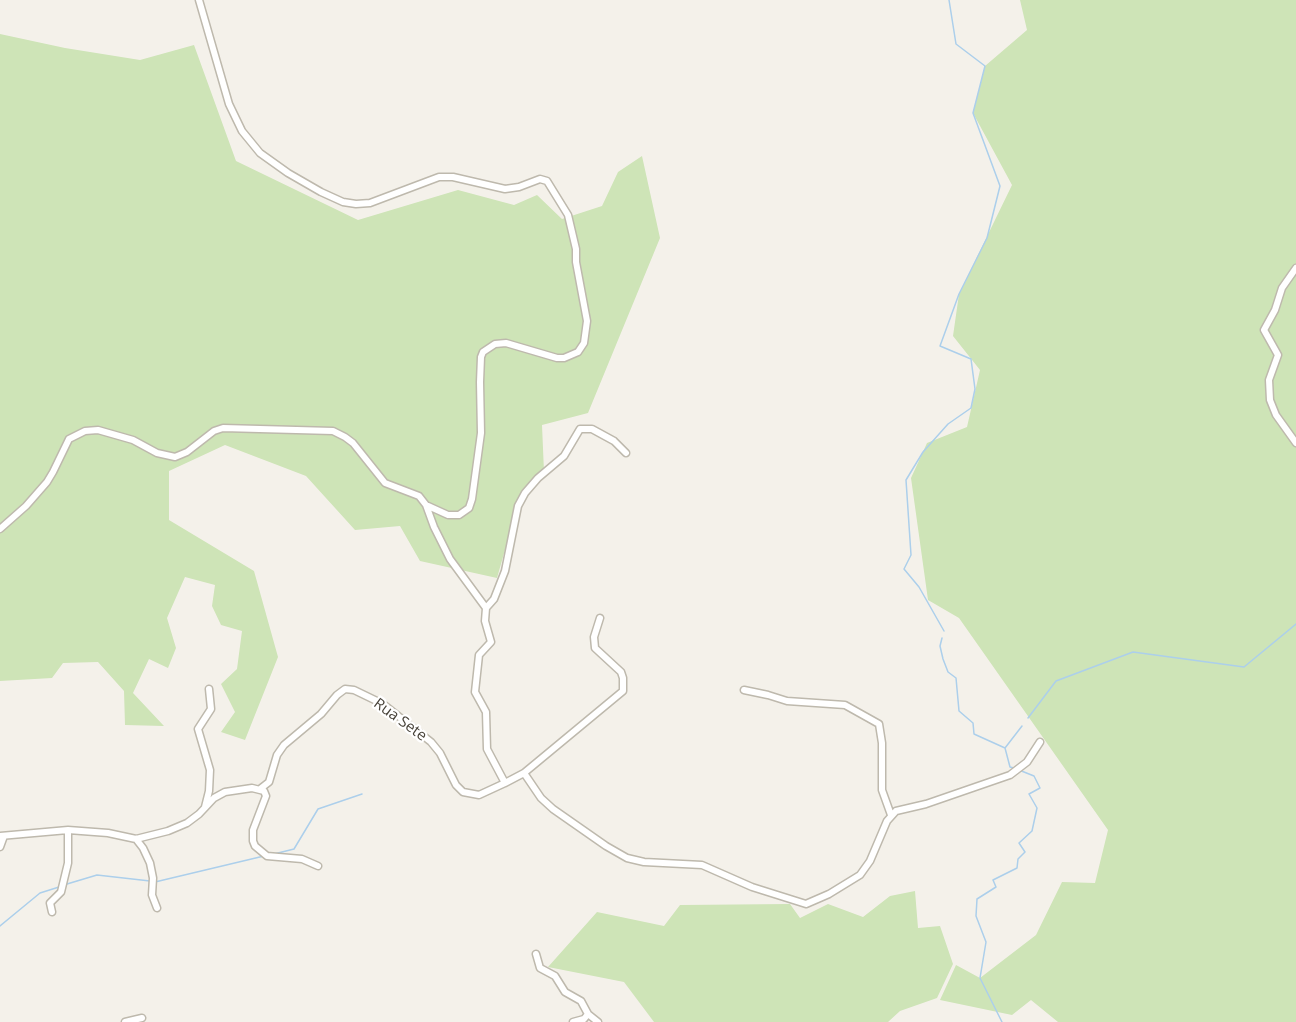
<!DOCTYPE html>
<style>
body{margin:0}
canvas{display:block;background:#f4f1ea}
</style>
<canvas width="1296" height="1022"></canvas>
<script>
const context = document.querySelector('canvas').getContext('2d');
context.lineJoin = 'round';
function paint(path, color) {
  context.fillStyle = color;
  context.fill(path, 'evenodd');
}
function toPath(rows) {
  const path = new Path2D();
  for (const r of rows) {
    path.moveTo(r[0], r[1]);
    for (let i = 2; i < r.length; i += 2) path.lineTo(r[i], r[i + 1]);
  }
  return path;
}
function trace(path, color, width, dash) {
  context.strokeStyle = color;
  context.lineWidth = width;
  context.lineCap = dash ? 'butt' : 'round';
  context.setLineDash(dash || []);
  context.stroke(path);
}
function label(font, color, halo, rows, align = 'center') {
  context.font = font + ' "Open Sans",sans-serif';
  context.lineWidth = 4.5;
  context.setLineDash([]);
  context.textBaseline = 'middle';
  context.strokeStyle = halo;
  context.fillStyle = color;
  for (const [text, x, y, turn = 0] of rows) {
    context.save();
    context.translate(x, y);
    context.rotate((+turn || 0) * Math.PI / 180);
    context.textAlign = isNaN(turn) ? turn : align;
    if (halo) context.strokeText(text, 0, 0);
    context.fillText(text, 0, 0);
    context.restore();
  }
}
paint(toPath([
 [1020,0,1296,0,1296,1022,1058,1022,1031,1000,1012,1015,940,1000,956,965,980,978,1036,935,1062,882,1095,883,1108,830,959,618,928,600,911,478,927,443,967,427,980,370,953,336,959,294,1012,185,973,113,985,66,1027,30],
 [0,34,65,48,140,60,194,45,236,161,358,220,458,190,514,205,537,195,562,219,602,206,618,172,642,156,660,238,588,413,542,425,544,472,522,490,497,578,420,561,400,526,355,530,306,476,225,445,169,471,169,520,254,571,278,657,245,740,221,732,235,712,221,684,237,669,242,631,221,625,212,606,215,585,185,577,167,618,176,648,168,668,149,659,133,693,164,726,125,725,124,691,98,662,63,663,52,678,0,681],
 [915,891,918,928,940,926,953,964,937,998,900,1011,888,1022,654,1022,624,982,548,967,597,912,664,926,680,905,790,904,800,918,828,904,863,917,890,896]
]), '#cee4b7');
trace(toPath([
 [944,631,919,587,904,569,911,555,906,480,923,452,948,424,971,408,975,389,971,359,940,346,959,294,987,238,1000,186,973,113,985,66,956,44,949,0],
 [942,638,940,646,943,659,948,672,956,678,959,711,973,723,974,734,1005,748,1010,767,1014,768],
 [1028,718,1056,681,1133,652,1244,667,1296,624],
 [1005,748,1022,726],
 [274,854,294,849,318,809,362,794],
 [155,882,264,856],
 [67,884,97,875,150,881],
 [0,926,40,893,59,887],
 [1002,1022,980,978,986,942,976,916,977,899,996,887,993,880,1017,868,1018,859,1025,852,1019,843,1032,831,1037,808,1029,794,1040,788,1034,776,1019,770]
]), '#accfeb', 1.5);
const street = toPath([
 [1296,268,1282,288,1275,310,1264,330,1278,355,1269,380,1270,400,1276,415,1296,443],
 [426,505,434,527,450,559,486,608],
 [0,529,26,506,47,482,53,472,69,439,85,431,98,430,133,440,157,453,175,457,187,452,214,431,223,428,333,431,345,437,353,443,385,483,419,496,426,505,448,515,459,515,469,508,472,499,481,433,480,382,481,357,483,352,495,344,506,343,557,358,564,358,578,352,584,343,587,321,576,262,576,249,568,215,547,181,540,179,519,187,505,189,453,177,439,177,370,203,356,204,343,202,321,192,288,173,260,153,242,131,229,104,199,0],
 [486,608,494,599,505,571,518,506,525,493,538,478,564,456,580,429,592,429,614,441,626,453],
 [486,608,485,621,491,642,479,655,475,692,486,712,487,749,505,783],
 [744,690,768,695,787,701,845,705,879,724,882,743,882,790,891,815],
 [524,773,541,798,553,809,606,846,627,858,644,862,702,865,752,887,806,904,829,894,860,875,870,861,887,821,896,811,926,804,1010,775,1027,762,1040,742],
 [260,789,269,782,277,755,284,745,321,714,337,695,345,689,354,690,383,704,431,742,440,753,456,785,463,792,479,795,505,783,524,773,623,691,623,678,621,672,595,648,594,637,600,618],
 [205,807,209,791,210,770,198,729,211,709,209,689],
 [0,836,68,830,108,833,136,839,168,831,187,823,199,814,214,798,225,792,252,788,264,791,266,796,253,830,253,841,255,846,267,856,302,859,318,866],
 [136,839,143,848,150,863,153,878,152,895,157,908],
 [0,847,4,836],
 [52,912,50,903,61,892,68,863,68,830],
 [536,954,540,968,555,976,565,992,581,1001,588,1014,598,1022],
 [125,1022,142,1018],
 [573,1022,584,1019,588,1014]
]);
trace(street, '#beb9ad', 9);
trace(street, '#fff', 6);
label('15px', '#474239', '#fff', [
 ["Rua Sete",400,720,36]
]);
</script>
